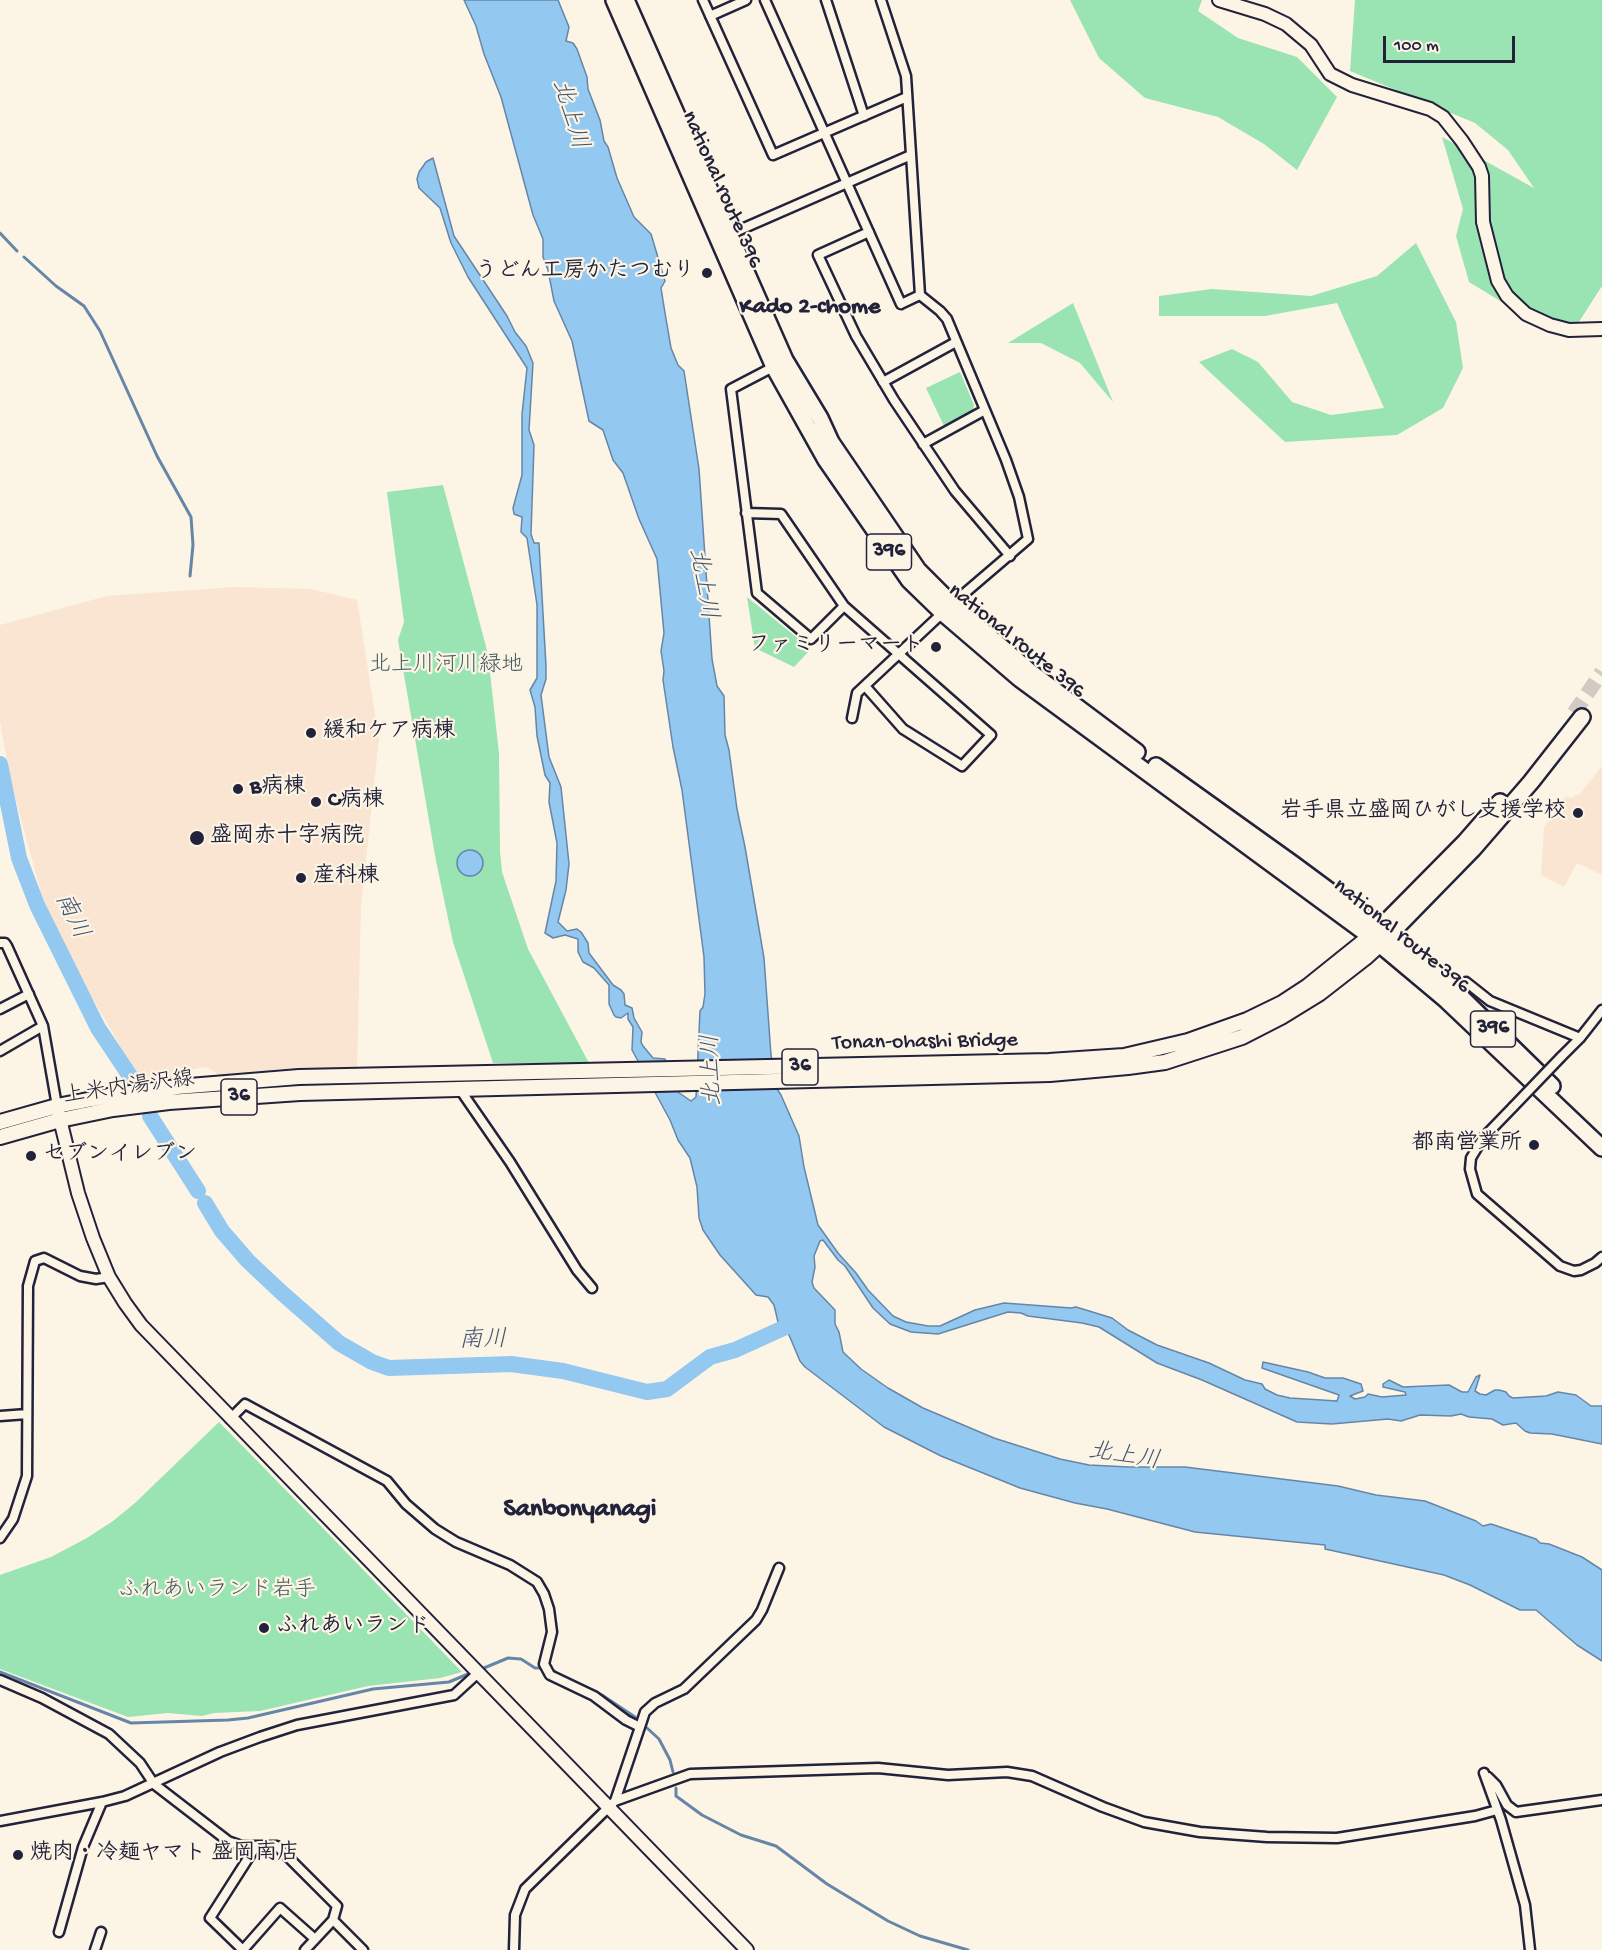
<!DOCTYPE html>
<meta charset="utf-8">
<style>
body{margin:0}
#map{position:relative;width:1602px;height:1950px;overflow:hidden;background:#fcf5e5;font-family:"Gochi Hand",sans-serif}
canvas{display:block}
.scale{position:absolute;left:1383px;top:36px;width:132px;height:27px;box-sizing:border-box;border:3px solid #22223b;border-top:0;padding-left:8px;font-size:18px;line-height:21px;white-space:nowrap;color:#22223b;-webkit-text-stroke:4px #fcf5e5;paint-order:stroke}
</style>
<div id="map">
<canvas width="1602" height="1950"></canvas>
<div class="scale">100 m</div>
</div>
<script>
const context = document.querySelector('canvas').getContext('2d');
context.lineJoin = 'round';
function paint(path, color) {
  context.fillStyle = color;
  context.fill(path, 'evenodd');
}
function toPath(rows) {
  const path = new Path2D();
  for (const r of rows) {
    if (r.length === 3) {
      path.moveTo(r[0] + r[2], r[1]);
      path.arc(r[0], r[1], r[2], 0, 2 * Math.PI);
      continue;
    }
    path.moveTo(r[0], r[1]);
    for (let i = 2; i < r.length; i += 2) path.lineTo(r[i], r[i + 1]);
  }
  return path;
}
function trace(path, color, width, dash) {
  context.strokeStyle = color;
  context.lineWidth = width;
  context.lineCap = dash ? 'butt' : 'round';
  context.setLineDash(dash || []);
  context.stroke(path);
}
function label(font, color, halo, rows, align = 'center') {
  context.font = font + ' "Gochi Hand","Klee One",sans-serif';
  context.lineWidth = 4.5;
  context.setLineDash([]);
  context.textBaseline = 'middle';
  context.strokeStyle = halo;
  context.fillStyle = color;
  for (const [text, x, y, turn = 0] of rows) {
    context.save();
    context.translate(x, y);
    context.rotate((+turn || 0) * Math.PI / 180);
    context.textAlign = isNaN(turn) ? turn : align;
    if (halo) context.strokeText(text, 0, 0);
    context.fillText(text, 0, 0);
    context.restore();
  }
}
paint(toPath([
 [234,587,311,589,357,600,379,739,361,905,357,1070,281,1069,220,1075,206,1067,176,1072,167,1081,141,1085,109,1026,69,959,41,893,11,782,0,722,0,625,107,596],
 [1602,766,1602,875,1577,863,1564,887,1541,875,1544,827,1566,796,1573,798,1575,795,1579,795]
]), '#f9e5d1');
paint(toPath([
 [1070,0,1202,0,1198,11,1238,38,1297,57,1337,97,1297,170,1264,144,1218,117,1145,98,1099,58],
 [1355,0,1602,0,1602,286,1575,328,1502,302,1469,282,1456,236,1463,209,1442,137,1534,188,1508,150,1475,123,1350,71],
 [1416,243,1456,322,1463,368,1443,408,1397,435,1285,442,1199,362,1232,349,1258,362,1292,402,1331,415,1384,408,1337,303,1265,316,1159,316,1159,296,1212,289,1311,296,1377,276],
 [1073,303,1113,402,1080,363,1041,343,1008,343],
 [960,372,974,405,973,410,944,426,926,388],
 [443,485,488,654,499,754,500,851,502,872,528,949,589,1063,493,1063,453,942,436,861,398,640,404,622,387,492],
 [747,597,811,649,794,667,755,648],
 [219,1422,318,1523,462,1672,440,1678,368,1686,260,1711,214,1713,202,1716,168,1713,128,1717,0,1669,0,1575,51,1557,87,1538,113,1521,135,1503]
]), '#9ae3b2');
const water = toPath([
 [464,0,558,0,569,27,566,41,573,43,577,49,587,77,588,89,600,120,604,141,608,147,617,178,634,217,651,234,665,281,661,288,666,319,671,348,678,365,684,371,699,469,712,659,717,686,724,696,725,735,729,750,737,809,745,847,764,958,771,1055,777,1089,781,1095,799,1136,804,1167,818,1225,838,1253,856,1273,868,1290,893,1316,906,1322,928,1326,940,1326,975,1310,1004,1303,1071,1308,1076,1307,1112,1318,1128,1330,1157,1345,1209,1363,1245,1380,1262,1384,1265,1389,1277,1395,1290,1398,1337,1401,1339,1395,1262,1368,1263,1362,1308,1372,1325,1378,1343,1378,1361,1384,1363,1391,1350,1396,1355,1399,1365,1397,1368,1394,1382,1397,1406,1395,1405,1392,1383,1387,1383,1384,1389,1380,1403,1387,1449,1385,1462,1392,1468,1392,1476,1377,1480,1375,1475,1391,1480,1394,1486,1395,1495,1390,1499,1390,1506,1392,1509,1396,1513,1398,1546,1396,1558,1392,1576,1395,1591,1406,1602,1406,1602,1444,1552,1434,1530,1433,1525,1431,1516,1423,1503,1425,1492,1419,1469,1417,1461,1414,1451,1416,1420,1415,1401,1421,1388,1419,1332,1424,1297,1422,1202,1380,1157,1363,1099,1327,1082,1323,1028,1316,1021,1313,1008,1312,938,1334,911,1332,890,1324,873,1308,845,1266,838,1260,823,1240,820,1241,814,1256,815,1267,812,1282,814,1288,835,1310,835,1324,839,1332,843,1352,861,1369,888,1388,923,1408,994,1438,1060,1459,1089,1465,1129,1467,1185,1467,1338,1486,1376,1495,1425,1501,1476,1521,1483,1526,1491,1524,1536,1539,1540,1543,1549,1544,1582,1557,1602,1570,1602,1661,1577,1645,1536,1610,1520,1610,1470,1585,1444,1575,1325,1549,1325,1545,1195,1532,1107,1509,1075,1503,1020,1488,941,1456,884,1427,805,1367,800,1361,789,1335,778,1322,774,1305,768,1297,756,1295,720,1255,703,1230,699,1218,697,1187,690,1158,678,1140,670,1120,632,1050,633,1027,628,1019,628,1013,621,1018,616,1017,614,1015,609,1004,609,985,594,968,583,962,578,952,578,939,565,935,553,938,545,933,556,881,557,843,549,802,550,783,545,775,537,736,535,707,530,690,537,678,537,605,527,538,521,532,522,517,514,514,513,508,522,475,522,414,527,368,468,277,451,243,440,208,419,188,417,179,419,172,426,162,433,158,454,236,507,316,515,332,526,346,533,363,529,430,534,445,531,534,534,543,539,543,546,666,546,679,541,695,549,757,561,787,569,864,566,890,558,922,567,931,577,929,581,932,588,943,589,953,613,985,621,990,624,994,625,1005,632,1008,634,1018,642,1032,641,1042,643,1046,653,1058,665,1059,675,1090,691,1101,696,1097,700,1011,703,1007,705,994,704,957,682,790,673,747,663,680,664,671,661,651,664,633,657,559,639,519,623,473,613,460,603,430,589,421,572,341,554,301,548,270,543,257,543,239,533,215,501,97,484,54,476,26,464,0],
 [470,863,13]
]);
paint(water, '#93c8f0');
trace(water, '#6686a8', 1.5);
trace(toPath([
 [0,233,17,251],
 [24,257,56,286,84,306,100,331,157,456,191,517,193,545,190,576],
 [484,1668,508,1658,521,1659,535,1668,543,1668],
 [550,1668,556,1673,602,1695,635,1717],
 [0,1672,131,1723,228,1720,248,1718,373,1689,449,1682,468,1674],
 [647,1728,659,1739,670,1760,673,1772],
 [676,1788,676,1796,702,1815,741,1835,776,1846,827,1884,888,1921,920,1936,968,1950]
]), '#6686a8', 3);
trace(toPath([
 [0,764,19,858,37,905,98,1028,132,1079],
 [150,1116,198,1191],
 [205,1203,222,1231,248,1261,281,1292,339,1343,372,1362,389,1368,511,1364,563,1371,647,1392,667,1389,710,1357,735,1350,788,1326,803,1324]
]), '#93c8f0', 16);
trace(toPath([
 [1574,713,1602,672]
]), '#d0cbc3', 15, [15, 8]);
const street = toPath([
 [703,0,773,155,907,97],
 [765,0,901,304,920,295],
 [826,0,864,116],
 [710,16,746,0],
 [869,232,818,255,856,336,894,400,955,491,1010,556],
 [728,235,911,155],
 [777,365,731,389,757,593,811,639,844,606],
 [883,382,956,342],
 [923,444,985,410],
 [746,513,781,514,844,606,991,735,962,766,903,729,865,686],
 [852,718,857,693,952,604,1028,539,1019,497,1006,460,947,319,940,311,920,295,906,76,881,0],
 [0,943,5,943,7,946,43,1026,57,1106],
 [1451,991,1459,984,1466,982,1490,1001,1580,1038],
 [0,1009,29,994],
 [0,1051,43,1026],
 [1561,1057,1580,1038,1602,1010],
 [459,1088,510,1162,577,1270,592,1288],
 [1513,1107,1483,1138,1471,1158,1470,1169,1477,1194,1560,1266,1574,1271,1581,1270,1595,1263,1602,1257],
 [0,1416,27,1414],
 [230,1419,245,1404,387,1481,406,1504,435,1529,456,1542,510,1565,537,1582,544,1594,549,1609,552,1632,544,1664,550,1675,594,1696,626,1720,640,1727,615,1801],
 [0,1538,13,1519,27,1476,28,1286,35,1261,44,1258,80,1276,96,1279,109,1277],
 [0,1680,42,1698,109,1734,140,1763,154,1784,228,1841,242,1846,277,1846,337,1906,333,1920,305,1950],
 [640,1727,645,1712,655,1703,684,1689,756,1620,762,1610,779,1568],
 [1484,1773,1501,1820,1525,1905,1530,1950],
 [1488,1777,1496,1785,1507,1805,1516,1812,1602,1800],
 [0,1821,102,1802,125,1796,220,1752,260,1737,297,1725,454,1695,478,1673],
 [256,1846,210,1918,243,1950,280,1908,315,1939],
 [333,1920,363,1950],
 [59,1932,83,1847,102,1802],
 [95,1950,101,1932],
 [514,1950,515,1915,525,1889,615,1801,690,1774,878,1768,948,1775,1007,1772,1032,1776,1103,1807,1144,1822,1200,1832,1267,1837,1337,1838,1475,1816,1497,1810]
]);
const secondary = toPath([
 [1219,0,1265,14,1286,24,1311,45,1330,74,1352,85,1430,109,1443,117,1462,141,1479,167,1482,176,1483,222,1498,281,1507,296,1526,314,1550,325,1569,330,1602,329],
 [58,1111,78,1193,93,1238,109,1277,125,1303,141,1325,747,1950]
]);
const primary = toPath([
 [0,1122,57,1106,108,1096,177,1087,299,1077,1049,1061,1124,1056,1188,1041,1247,1020,1282,1003,1308,986,1379,929],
 [0,1137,60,1120,113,1109,169,1102,300,1093,1050,1074,1128,1067,1165,1062,1242,1037,1281,1017,1320,993,1365,958,1388,937]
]);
const highway = toPath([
 [614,0,774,367,826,460,909,580,943,613,1020,679,1371,937,1445,999,1602,1148],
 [626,0,785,360,820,418,831,442,918,570,952,604,1029,671,1137,752],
 [1156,766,1293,864,1412,952,1453,989,1552,1086],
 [1380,928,1465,842,1500,802],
 [1389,935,1473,849,1531,782,1582,717]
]);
trace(street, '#22223b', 13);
trace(secondary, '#22223b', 16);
trace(primary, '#22223b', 18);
trace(highway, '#22223b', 20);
trace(street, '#fcf5e5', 8);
trace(secondary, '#fcf5e5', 12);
trace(primary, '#fcf5e5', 14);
trace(highway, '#fcf5e5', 15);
const streetBridge = toPath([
 [1513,1107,1561,1057]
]);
trace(streetBridge, '#22223b', 13, []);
trace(streetBridge, '#fcf5e5', 8);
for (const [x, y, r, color] of [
 [707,273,6,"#22223b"],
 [936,647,6,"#22223b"],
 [311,733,6,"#22223b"],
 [238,789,6,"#22223b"],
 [316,802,6,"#22223b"],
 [1578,813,6,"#22223b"],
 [197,838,8,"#22223b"],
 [301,878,6,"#22223b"],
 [1534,1145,6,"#22223b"],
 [31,1156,6,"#22223b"],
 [264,1628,6,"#22223b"],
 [18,1855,6,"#22223b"]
]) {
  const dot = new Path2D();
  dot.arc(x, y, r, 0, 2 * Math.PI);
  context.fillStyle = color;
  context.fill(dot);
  trace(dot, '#fcf5e5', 2);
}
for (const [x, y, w] of [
 [889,552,45],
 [1493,1029,45],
 [800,1067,36],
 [239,1097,36]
]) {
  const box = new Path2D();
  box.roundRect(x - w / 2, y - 18, w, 36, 4.5);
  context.fillStyle = '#fcf5e5';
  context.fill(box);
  trace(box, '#22223b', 1.5);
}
label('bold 21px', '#22223b', null, [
 ["396",889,552],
 ["396",1493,1029],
 ["36",800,1067],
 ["36",239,1097]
]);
label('22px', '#22223b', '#fcf5e5', [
 ["national route 396",721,190,66],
 ["national route 396",1016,642,39],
 ["national route 396",1401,937,39],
 ["Tonan-ohashi Bridge",925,1043,-1],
 ["上米内湯沢線",129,1089,-8]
]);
label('bold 22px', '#22223b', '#fcf5e5', [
 ["うどん工房かたつむり",695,273,"right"],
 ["ファミリーマート",924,647,"right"],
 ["緩和ケア病棟",323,733],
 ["B病棟",250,789],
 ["C病棟",328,802],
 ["岩手県立盛岡ひがし支援学校",1566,813,"right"],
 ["盛岡赤十字病院",210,838],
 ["産科棟",313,878],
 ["都南営業所",1522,1145,"right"],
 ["セブンイレブン",43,1156],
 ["ふれあいランド",276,1628],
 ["焼肉・冷麺ヤマト 盛岡南店",30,1855]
], 'left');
label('22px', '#465c5f', '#fcf5e5', [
 ["北上川河川緑地",446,667],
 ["ふれあいランド岩手",217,1592]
]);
label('italic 24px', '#445471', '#fcf5e5', [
 ["北上川",568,115,73],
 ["北上川",701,584,80],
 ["南川",70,917,64],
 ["北上川",714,1070,-92],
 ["南川",483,1342,-1],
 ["北上川",1124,1458,9]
]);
label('bold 24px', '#22223b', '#fcf5e5', [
 ["Kado 2-chome",810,308]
]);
label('bold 26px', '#22223b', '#fcf5e5', [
 ["Sanbonyanagi",580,1511]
]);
</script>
